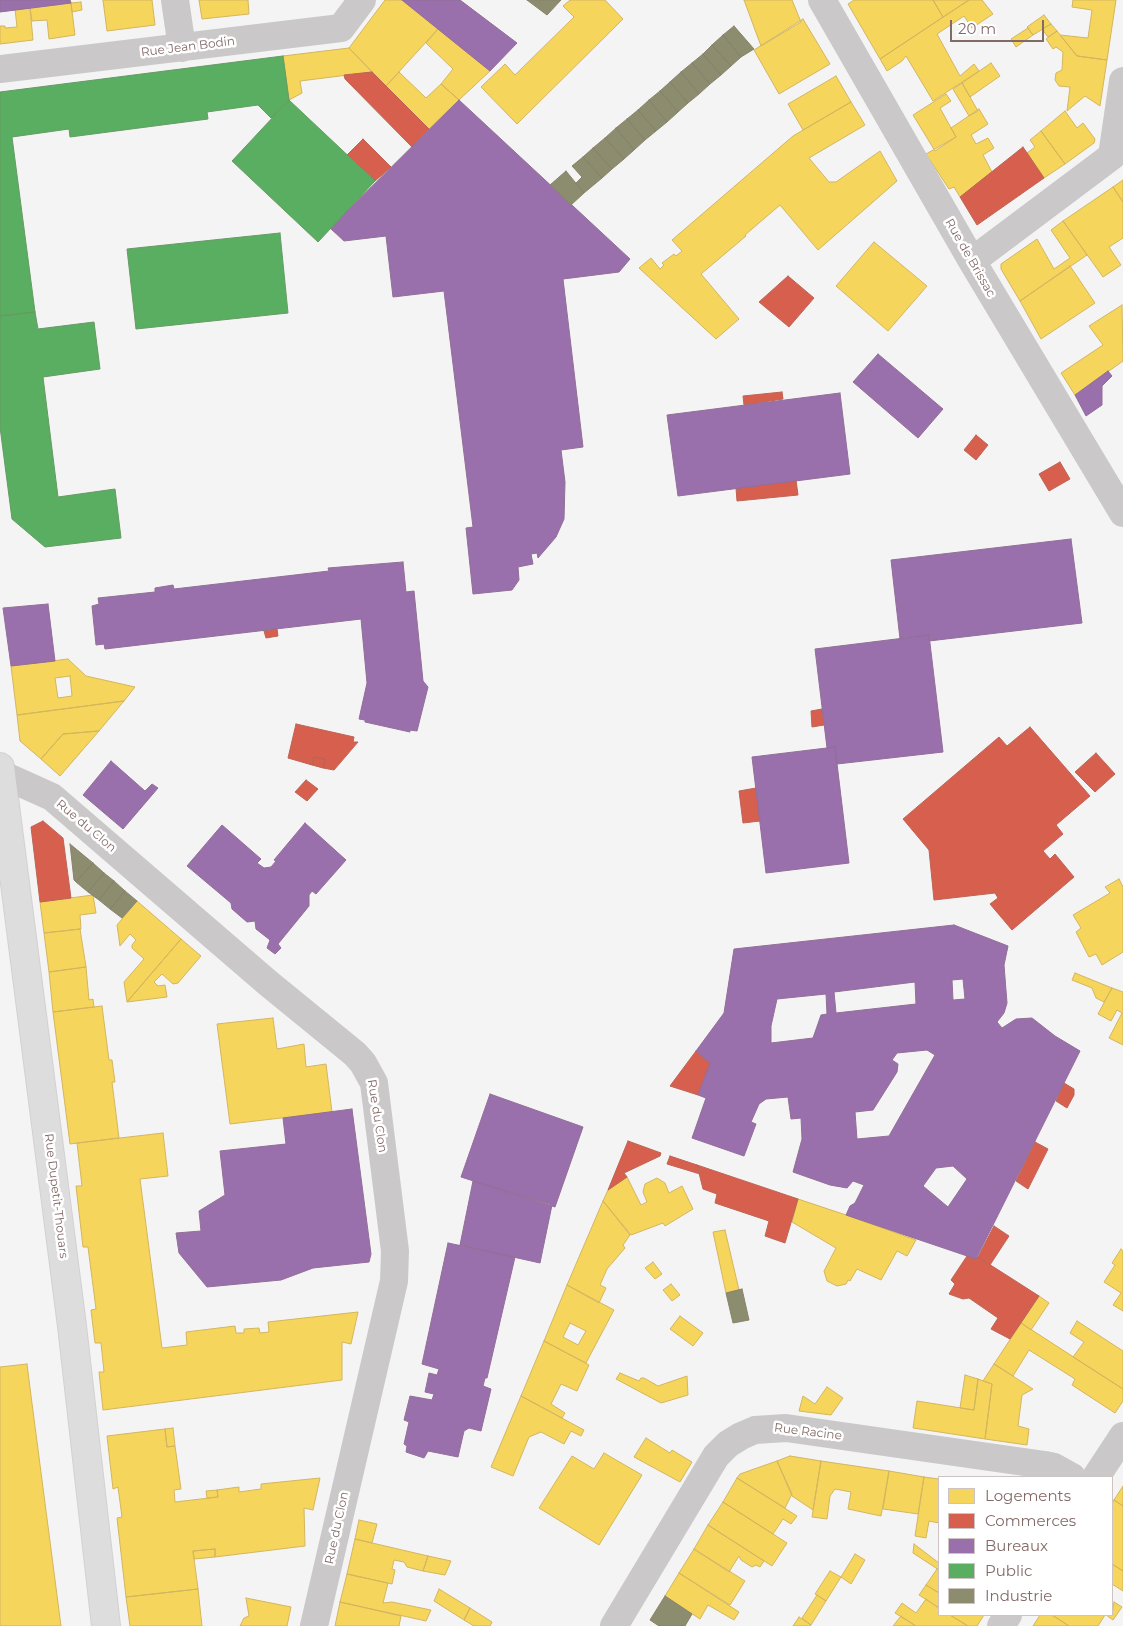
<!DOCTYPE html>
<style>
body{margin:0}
#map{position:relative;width:1123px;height:1626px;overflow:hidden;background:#f4f4f5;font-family:Montserrat,sans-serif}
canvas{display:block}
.legend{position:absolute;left:938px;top:1476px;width:175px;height:140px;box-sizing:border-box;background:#fff;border:1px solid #cdc3c2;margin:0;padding:6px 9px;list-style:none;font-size:15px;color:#826a67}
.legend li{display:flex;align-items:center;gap:10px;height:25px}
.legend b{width:25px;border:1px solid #cdc3c2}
.scale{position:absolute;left:950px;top:20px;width:94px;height:22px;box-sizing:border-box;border:2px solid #826a67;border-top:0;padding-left:6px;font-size:15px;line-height:18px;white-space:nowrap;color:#826a67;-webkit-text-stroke:4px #fff;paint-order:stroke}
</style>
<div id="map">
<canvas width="1123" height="1626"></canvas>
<ul class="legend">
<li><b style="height:14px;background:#f6d55c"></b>Logements</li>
<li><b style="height:14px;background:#d6604d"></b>Commerces</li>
<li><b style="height:14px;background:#9970ab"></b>Bureaux</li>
<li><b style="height:14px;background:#5aae61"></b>Public</li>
<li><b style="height:14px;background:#8c8c6e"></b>Industrie</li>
</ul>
<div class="scale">20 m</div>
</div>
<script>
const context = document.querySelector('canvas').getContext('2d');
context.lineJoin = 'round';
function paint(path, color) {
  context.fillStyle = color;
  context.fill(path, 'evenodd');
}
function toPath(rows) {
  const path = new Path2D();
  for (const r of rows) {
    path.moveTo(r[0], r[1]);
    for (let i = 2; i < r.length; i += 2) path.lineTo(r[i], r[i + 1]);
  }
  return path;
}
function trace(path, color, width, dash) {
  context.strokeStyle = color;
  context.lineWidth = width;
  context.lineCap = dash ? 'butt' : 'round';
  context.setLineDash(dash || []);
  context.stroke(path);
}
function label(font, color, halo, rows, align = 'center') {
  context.font = font + ' Montserrat,sans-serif';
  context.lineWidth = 5;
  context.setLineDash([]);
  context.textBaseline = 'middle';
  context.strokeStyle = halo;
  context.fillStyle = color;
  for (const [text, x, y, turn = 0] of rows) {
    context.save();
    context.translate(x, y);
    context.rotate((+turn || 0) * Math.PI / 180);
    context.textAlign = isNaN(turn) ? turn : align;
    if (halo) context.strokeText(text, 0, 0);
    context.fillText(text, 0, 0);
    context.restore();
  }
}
const homes = toPath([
 [103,0,152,0,155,25,107,31,103,0],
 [199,0,248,0,249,14,202,19,199,0],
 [385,0,402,0,438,29,386,86,349,48,385,0],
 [570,0,605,0,623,19,517,124,481,87,505,64,515,75,574,17,563,6,570,0],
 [744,0,792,0,801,22,761,46,744,0],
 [854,0,933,0,943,17,880,59,848,4,854,0],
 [933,0,969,0,943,17,933,0],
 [969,0,982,0,993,14,972,28,964,16,937,34,960,76,974,64,979,71,933,101,906,56,902,61,887,71,880,59,969,0],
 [1073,0,1116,0,1107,60,1077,56,1060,35,1088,38,1092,10,1072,7,1073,0],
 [81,2,82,10,72,12,71,3,81,2],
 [71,3,75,35,49,39,47,20,32,21,30,8,71,3],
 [30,8,33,40,0,44,0,26,5,26,5,28,17,27,15,9,30,8],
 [1044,15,1051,24,1033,35,1027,27,1044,15],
 [803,19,830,64,779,94,754,50,803,19],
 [1051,24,1057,31,1048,37,1042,29,1051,24],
 [1028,28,1033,35,1016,47,1011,39,1028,28],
 [438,29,490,71,459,100,441,84,453,69,426,43,438,29],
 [1057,31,1077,56,1107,60,1100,106,1085,96,1067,111,1070,87,1059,86,1055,80,1056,73,1062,70,1063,52,1056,47,1053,49,1046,39,1057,31],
 [349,48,372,72,300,81,302,93,289,100,283,56,349,48],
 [991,63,1000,76,970,97,962,83,991,63],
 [399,72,426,98,441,84,459,100,429,129,386,86,399,72],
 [836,76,851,102,803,130,788,104,836,76],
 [962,83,978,111,969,116,953,89,962,83],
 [946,94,951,101,940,108,956,137,935,151,913,115,946,94],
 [851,102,865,125,809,158,829,182,836,182,880,151,897,181,818,250,780,205,745,235,746,236,701,274,739,319,716,339,639,268,651,258,660,269,664,265,662,263,674,254,676,256,682,251,672,240,793,136,851,102],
 [979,109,988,124,971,135,976,144,988,138,994,148,983,155,992,172,960,197,954,187,949,189,926,154,956,137,951,128,979,109],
 [1065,111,1077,128,1083,123,1095,139,1094,143,1065,164,1041,131,1065,111],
 [1041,131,1065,164,1044,178,1027,153,1035,147,1030,140,1041,131],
 [1123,180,1123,202,1113,187,1123,180],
 [1113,187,1123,202,1123,238,1109,247,1121,265,1103,277,1063,221,1113,187],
 [1063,221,1087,255,1020,301,1001,269,1001,264,1037,239,1054,269,1070,258,1051,230,1063,221],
 [874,242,927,286,888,331,836,286,874,242],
 [1070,266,1095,303,1041,339,1020,301,1070,266],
 [1122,305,1123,361,1075,395,1061,373,1103,345,1089,326,1122,305],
 [68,659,86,676,135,687,124,701,17,715,11,666,68,659],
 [70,676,72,696,58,698,55,678,70,676],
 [124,701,99,731,63,734,41,759,20,741,17,715,124,701],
 [99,731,60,776,41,759,63,734,99,731],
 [1119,879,1123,887,1123,952,1102,965,1096,954,1089,957,1076,932,1081,928,1073,915,1110,893,1105,887,1119,879],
 [93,895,96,913,80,915,81,929,44,933,40,902,93,895],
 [137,901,181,939,127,1002,124,982,144,959,132,948,132,945,136,940,130,934,120,946,117,925,137,901],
 [80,929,86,967,49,972,44,933,80,929],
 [181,939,201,956,178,983,173,984,162,974,154,982,158,986,165,985,167,997,127,1002,181,939],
 [86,967,89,1000,93,999,94,1007,53,1012,49,972,86,967],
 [1075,973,1112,988,1104,1002,1096,998,1092,988,1072,980,1075,973],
 [1112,988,1123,992,1123,1045,1109,1038,1122,1013,1117,1010,1111,1021,1098,1014,1112,988],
 [102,1006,109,1060,112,1060,115,1082,112,1082,119,1138,70,1144,53,1012,102,1006],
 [273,1018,277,1049,304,1044,306,1067,326,1064,332,1112,230,1124,217,1024,273,1018],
 [163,1133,168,1176,140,1179,162,1348,187,1345,186,1332,235,1326,236,1333,244,1333,244,1329,259,1328,260,1333,269,1332,268,1322,358,1312,351,1344,342,1342,342,1380,103,1410,99,1372,104,1372,101,1343,95,1343,91,1310,96,1309,88,1247,83,1247,76,1186,82,1186,77,1143,163,1133],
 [627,1177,641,1205,647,1202,643,1192,645,1184,657,1178,665,1183,669,1193,682,1186,693,1209,665,1226,663,1223,631,1235,603,1201,608,1190,627,1177],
 [798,1199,846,1215,916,1240,907,1256,897,1251,881,1280,857,1269,850,1281,848,1280,846,1284,837,1286,827,1281,824,1271,836,1248,792,1222,798,1199],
 [603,1201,630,1235,623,1245,625,1248,607,1269,600,1285,606,1288,599,1303,567,1285,603,1201],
 [725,1230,739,1290,726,1293,713,1232,725,1230],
 [1121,1249,1123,1251,1123,1311,1113,1305,1121,1293,1104,1282,1115,1265,1112,1263,1121,1249],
 [653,1262,662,1274,655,1279,645,1268,653,1262],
 [671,1284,680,1295,672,1301,663,1290,671,1284],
 [567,1285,614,1310,586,1363,544,1341,567,1285],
 [570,1323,586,1331,578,1345,563,1337,570,1323],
 [1039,1296,1049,1303,1031,1330,1021,1323,1039,1296],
 [680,1316,703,1333,693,1346,670,1329,680,1316],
 [1077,1321,1123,1351,1123,1389,1073,1357,1084,1342,1070,1333,1077,1321],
 [1021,1323,1123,1389,1123,1401,1115,1413,1072,1385,1075,1379,1029,1350,1013,1376,994,1364,1021,1323],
 [544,1341,589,1365,577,1391,561,1384,551,1404,565,1413,562,1418,521,1396,544,1341],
 [27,1364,30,1388,61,1626,0,1626,0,1367,27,1364],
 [994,1364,1033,1389,1022,1395,1018,1426,1029,1429,1027,1445,985,1439,992,1384,983,1381,994,1364],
 [620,1373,639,1381,641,1378,644,1378,658,1386,687,1376,688,1395,661,1403,616,1379,620,1373],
 [965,1375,978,1379,974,1410,960,1408,965,1375],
 [978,1379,992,1384,985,1439,913,1428,917,1401,974,1410,978,1379],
 [827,1387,843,1398,831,1415,799,1411,803,1396,815,1404,827,1387],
 [521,1396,584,1430,581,1436,571,1431,564,1444,541,1432,529,1437,513,1476,491,1467,521,1396],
 [173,1428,175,1446,167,1447,165,1429,173,1428],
 [165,1429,167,1447,175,1446,181,1489,174,1490,175,1502,218,1497,217,1490,239,1487,239,1492,261,1489,261,1484,320,1478,313,1510,304,1508,305,1546,215,1557,215,1549,193,1551,198,1589,126,1597,117,1518,122,1517,118,1487,113,1489,107,1436,165,1429],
 [646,1438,670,1453,672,1450,692,1462,680,1482,634,1457,646,1438],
 [604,1453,642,1475,599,1545,539,1508,572,1456,594,1469,604,1453],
 [790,1456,821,1461,813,1510,792,1496,777,1461,790,1456],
 [777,1461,792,1494,785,1508,737,1478,740,1474,777,1461],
 [821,1461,889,1471,881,1516,848,1509,851,1492,835,1489,830,1496,827,1519,812,1517,821,1461],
 [889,1471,924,1477,918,1514,883,1509,889,1471],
 [924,1477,939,1479,939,1523,929,1521,926,1538,915,1536,924,1477],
 [737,1478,797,1516,791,1524,783,1519,773,1534,723,1502,737,1478],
 [1123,1486,1123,1506,1114,1500,1123,1486],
 [217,1490,218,1497,207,1498,206,1491,217,1490],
 [1114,1500,1123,1506,1123,1571,1112,1564,1112,1504,1114,1500],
 [723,1502,787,1543,772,1566,708,1525,723,1502],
 [359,1520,377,1524,372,1543,355,1539,359,1520],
 [708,1525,764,1561,760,1567,756,1565,752,1567,741,1560,739,1556,729,1572,694,1549,708,1525],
 [355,1539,428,1556,423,1571,407,1567,404,1562,394,1560,392,1569,395,1570,392,1584,347,1574,355,1539],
 [914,1544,939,1563,939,1570,913,1553,914,1544],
 [215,1549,215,1557,194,1559,193,1551,215,1549],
 [694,1549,745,1581,730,1605,679,1573,694,1549],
 [855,1554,865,1560,851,1584,841,1577,855,1554],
 [428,1556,451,1561,445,1575,423,1571,428,1556],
 [1112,1564,1123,1571,1123,1591,1112,1584,1112,1564],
 [937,1569,939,1570,939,1593,926,1585,937,1569],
 [830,1571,841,1577,826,1601,815,1594,830,1571],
 [679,1573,739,1612,734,1620,708,1605,700,1619,665,1596,679,1573],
 [347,1574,388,1583,383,1603,392,1602,431,1610,426,1621,340,1602,347,1574],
 [926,1585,939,1593,939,1608,919,1595,926,1585],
 [198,1589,202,1626,130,1626,126,1597,198,1589],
 [439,1589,470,1608,464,1620,434,1601,439,1589],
 [817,1595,826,1601,811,1625,802,1618,817,1595],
 [246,1598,291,1607,287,1626,240,1626,244,1618,249,1616,246,1598],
 [926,1599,939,1608,939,1615,950,1615,968,1626,916,1626,895,1613,902,1603,916,1613,926,1599],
 [340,1602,401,1616,399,1626,335,1626,340,1602],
 [1114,1602,1122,1607,1113,1620,1106,1615,1112,1615,1114,1602],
 [470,1608,492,1622,490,1626,474,1626,464,1620,470,1608],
 [950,1615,984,1615,977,1626,968,1626,950,1615],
 [1040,1615,1052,1615,1069,1626,1033,1626,1040,1615],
 [1052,1615,1105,1615,1098,1626,1069,1626,1052,1615],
 [901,1616,902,1617,916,1626,893,1626,901,1616],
 [799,1617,811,1625,810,1626,793,1626,799,1617]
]);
paint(homes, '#f6d55c');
trace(homes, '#d3b55f', 1);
const shops = toPath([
 [372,72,429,129,412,147,345,79,344,75,372,72],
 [363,139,391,167,375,181,347,155,363,139],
 [1023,147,1044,178,977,225,960,197,1023,147],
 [788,276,814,298,789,327,759,302,788,276],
 [782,392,783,399,744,405,743,396,782,392],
 [976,435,988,445,976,460,964,450,976,435],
 [1060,462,1070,479,1049,491,1039,474,1060,462],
 [796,480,798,495,737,501,736,488,796,480],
 [277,629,278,636,266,638,264,631,277,629],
 [822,709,824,725,812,727,811,711,822,709],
 [296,724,354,737,353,742,358,742,334,770,323,768,325,759,314,757,312,765,288,758,296,724],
 [1030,727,1090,796,1056,825,1063,834,1043,851,1050,859,1055,854,1074,877,1012,930,990,904,998,898,995,893,934,900,929,850,903,819,999,737,1007,746,1030,727],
 [1096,753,1115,774,1095,792,1075,772,1096,753],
 [314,757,325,759,323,768,312,765,314,757],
 [306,780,318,789,307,801,295,792,306,780],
 [756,788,760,821,743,823,739,791,756,788],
 [43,821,63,838,71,898,40,902,31,827,43,821],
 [696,1051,710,1063,698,1095,670,1086,696,1051],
 [1064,1083,1074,1089,1074,1095,1067,1108,1056,1101,1064,1083],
 [628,1141,661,1153,660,1156,624,1173,627,1177,608,1190,628,1141],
 [1035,1142,1048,1149,1028,1189,1016,1181,1035,1142],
 [670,1156,697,1165,700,1174,667,1164,670,1156],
 [697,1165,798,1199,785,1243,765,1236,769,1221,715,1203,717,1194,703,1189,697,1165],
 [994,1226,1009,1236,990,1265,978,1257,994,1226],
 [967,1256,976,1259,978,1257,1039,1296,1010,1339,991,1329,998,1318,969,1298,963,1299,949,1294,955,1284,951,1280,967,1256]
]);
paint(shops, '#d6604d');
trace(shops, '#bd6355', 1);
const offices = toPath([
 [0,0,70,0,71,3,0,12,0,0],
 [402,0,460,0,517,43,490,71,402,0],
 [459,100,630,259,619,272,563,279,583,447,561,450,565,482,564,519,556,537,538,558,537,553,531,554,533,564,518,567,519,580,512,590,473,594,466,528,473,527,444,291,393,297,386,236,344,241,330,228,459,100],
 [878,354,943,409,918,438,853,382,878,354],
 [1108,371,1112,376,1102,386,1102,405,1086,416,1075,395,1108,371],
 [840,393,850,474,678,496,667,415,840,393],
 [1071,539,1082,623,929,641,929,635,900,639,891,560,1071,539],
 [403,562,406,592,414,591,423,681,428,687,417,731,410,730,410,732,365,722,365,720,359,719,367,683,361,619,105,649,104,644,96,645,92,606,99,604,98,598,155,592,155,588,173,585,174,589,329,571,328,568,403,562],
 [48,604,55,661,11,666,3,608,48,604],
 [929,635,943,752,837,764,835,747,827,748,815,649,929,635],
 [835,747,849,863,766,873,752,757,835,747],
 [111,761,145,791,152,784,158,788,123,829,83,795,111,761],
 [305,823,346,860,316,894,312,891,309,895,309,906,278,944,281,948,275,954,267,948,270,940,256,929,255,921,247,922,232,909,231,903,187,866,222,825,261,859,257,863,264,868,271,867,276,861,274,860,305,823],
 [954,925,1008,946,1004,965,1007,1003,1004,1013,997,1022,1002,1028,1016,1019,1032,1018,1055,1036,1080,1051,976,1259,846,1215,850,1206,855,1203,864,1185,853,1181,847,1188,830,1185,793,1172,802,1139,801,1118,791,1119,788,1097,766,1099,759,1104,751,1122,756,1124,744,1156,692,1138,706,1098,698,1095,710,1063,696,1051,724,1013,734,949,954,925],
 [963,979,965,999,953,1000,952,980,963,979],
 [915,982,916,1004,836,1013,834,992,915,982],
 [826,994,827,1014,821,1015,813,1038,771,1043,771,1026,777,999,826,994],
 [927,1050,935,1055,889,1136,857,1139,855,1112,873,1110,897,1072,898,1064,892,1060,897,1053,927,1050],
 [953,1166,967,1179,948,1207,923,1186,936,1168,953,1166],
 [490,1094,583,1127,555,1207,461,1177,490,1094],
 [352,1109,371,1254,369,1262,313,1268,281,1280,207,1287,179,1253,176,1233,201,1231,199,1211,225,1195,220,1151,286,1144,283,1118,352,1109],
 [473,1181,552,1205,540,1263,460,1245,473,1181],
 [448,1243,515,1257,487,1378,485,1378,483,1386,491,1389,481,1431,469,1428,464,1431,458,1457,428,1451,424,1458,406,1452,407,1446,404,1444,409,1422,404,1420,410,1396,432,1400,434,1394,425,1392,429,1373,437,1375,439,1369,422,1364,448,1243]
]);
paint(offices, '#9970ab');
trace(offices, '#926e97', 1);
const public = toPath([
 [283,56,289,100,271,118,258,105,207,112,208,119,70,137,69,129,12,137,35,312,0,316,0,92,283,56],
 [289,100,375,181,318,242,232,161,289,100],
 [280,233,288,313,136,329,127,249,280,233],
 [35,312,38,329,94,322,100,369,43,377,58,497,115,489,121,538,45,547,12,519,0,427,0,316,35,312]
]);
paint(public, '#5aae61');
trace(public, '#669a63', 1);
const industry = toPath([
 [527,0,561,0,547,15,527,0],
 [734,26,754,49,741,57,723,35,734,26],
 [723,35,741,57,731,66,712,45,723,35],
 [712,45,731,66,721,75,703,54,712,45],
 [703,54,721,75,710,84,692,63,703,54],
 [692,63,710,84,699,94,681,72,692,63],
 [681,72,699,94,688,103,670,82,681,72],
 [670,82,688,103,678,112,660,91,670,82],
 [660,91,678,112,667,122,649,100,660,91],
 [649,100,667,122,656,131,638,110,649,100],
 [638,110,656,131,645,140,627,119,638,110],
 [627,119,645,140,634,150,616,128,627,119],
 [616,128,634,150,624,159,605,138,616,128],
 [605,138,624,159,612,169,593,148,605,138],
 [593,148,612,169,602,178,583,157,593,148],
 [583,157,602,178,584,193,576,183,582,177,572,166,583,157],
 [566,171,584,193,571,205,550,185,566,171],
 [70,844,93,863,76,882,74,880,70,844],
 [93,863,104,873,88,892,76,882,93,863],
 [104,873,114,881,99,900,88,892,104,873],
 [114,881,125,891,110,909,99,900,114,881],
 [125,891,137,901,122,918,110,909,125,891],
 [742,1289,749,1320,733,1323,726,1293,742,1289],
 [665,1596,692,1614,685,1626,659,1626,650,1620,665,1596]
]);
paint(industry, '#8c8c6e');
trace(industry, '#89826c', 1);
const secondary = toPath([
 [0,767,72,1326,106,1626]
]);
trace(secondary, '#d3d1d2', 30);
trace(toPath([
 [175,0,182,48],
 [822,0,972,261,1123,513],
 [0,69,341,28,362,0],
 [972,261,1112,156,1123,81],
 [1,774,52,797,268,983,355,1054,363,1063,374,1083,395,1251,394,1281,314,1626],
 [1096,1477,1123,1436],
 [614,1626,716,1456,728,1444,741,1436,755,1430,786,1428,1045,1465,1054,1467,1072,1477],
 [1001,1626,1008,1615]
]), '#cac8c8', 28);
trace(secondary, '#dedddd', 28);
label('12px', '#826a67', '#fff', [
 ["Rue Jean Bodin",188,47,-7],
 ["Rue de Brissac",970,258,60],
 ["Rue du Clon",86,826,40],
 ["Rue du Clon",377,1116,81],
 ["Rue Dupetit-Thouars",56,1196,83],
 ["Rue Racine",808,1432,7],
 ["Rue du Clon",337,1528,-78]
]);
</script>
